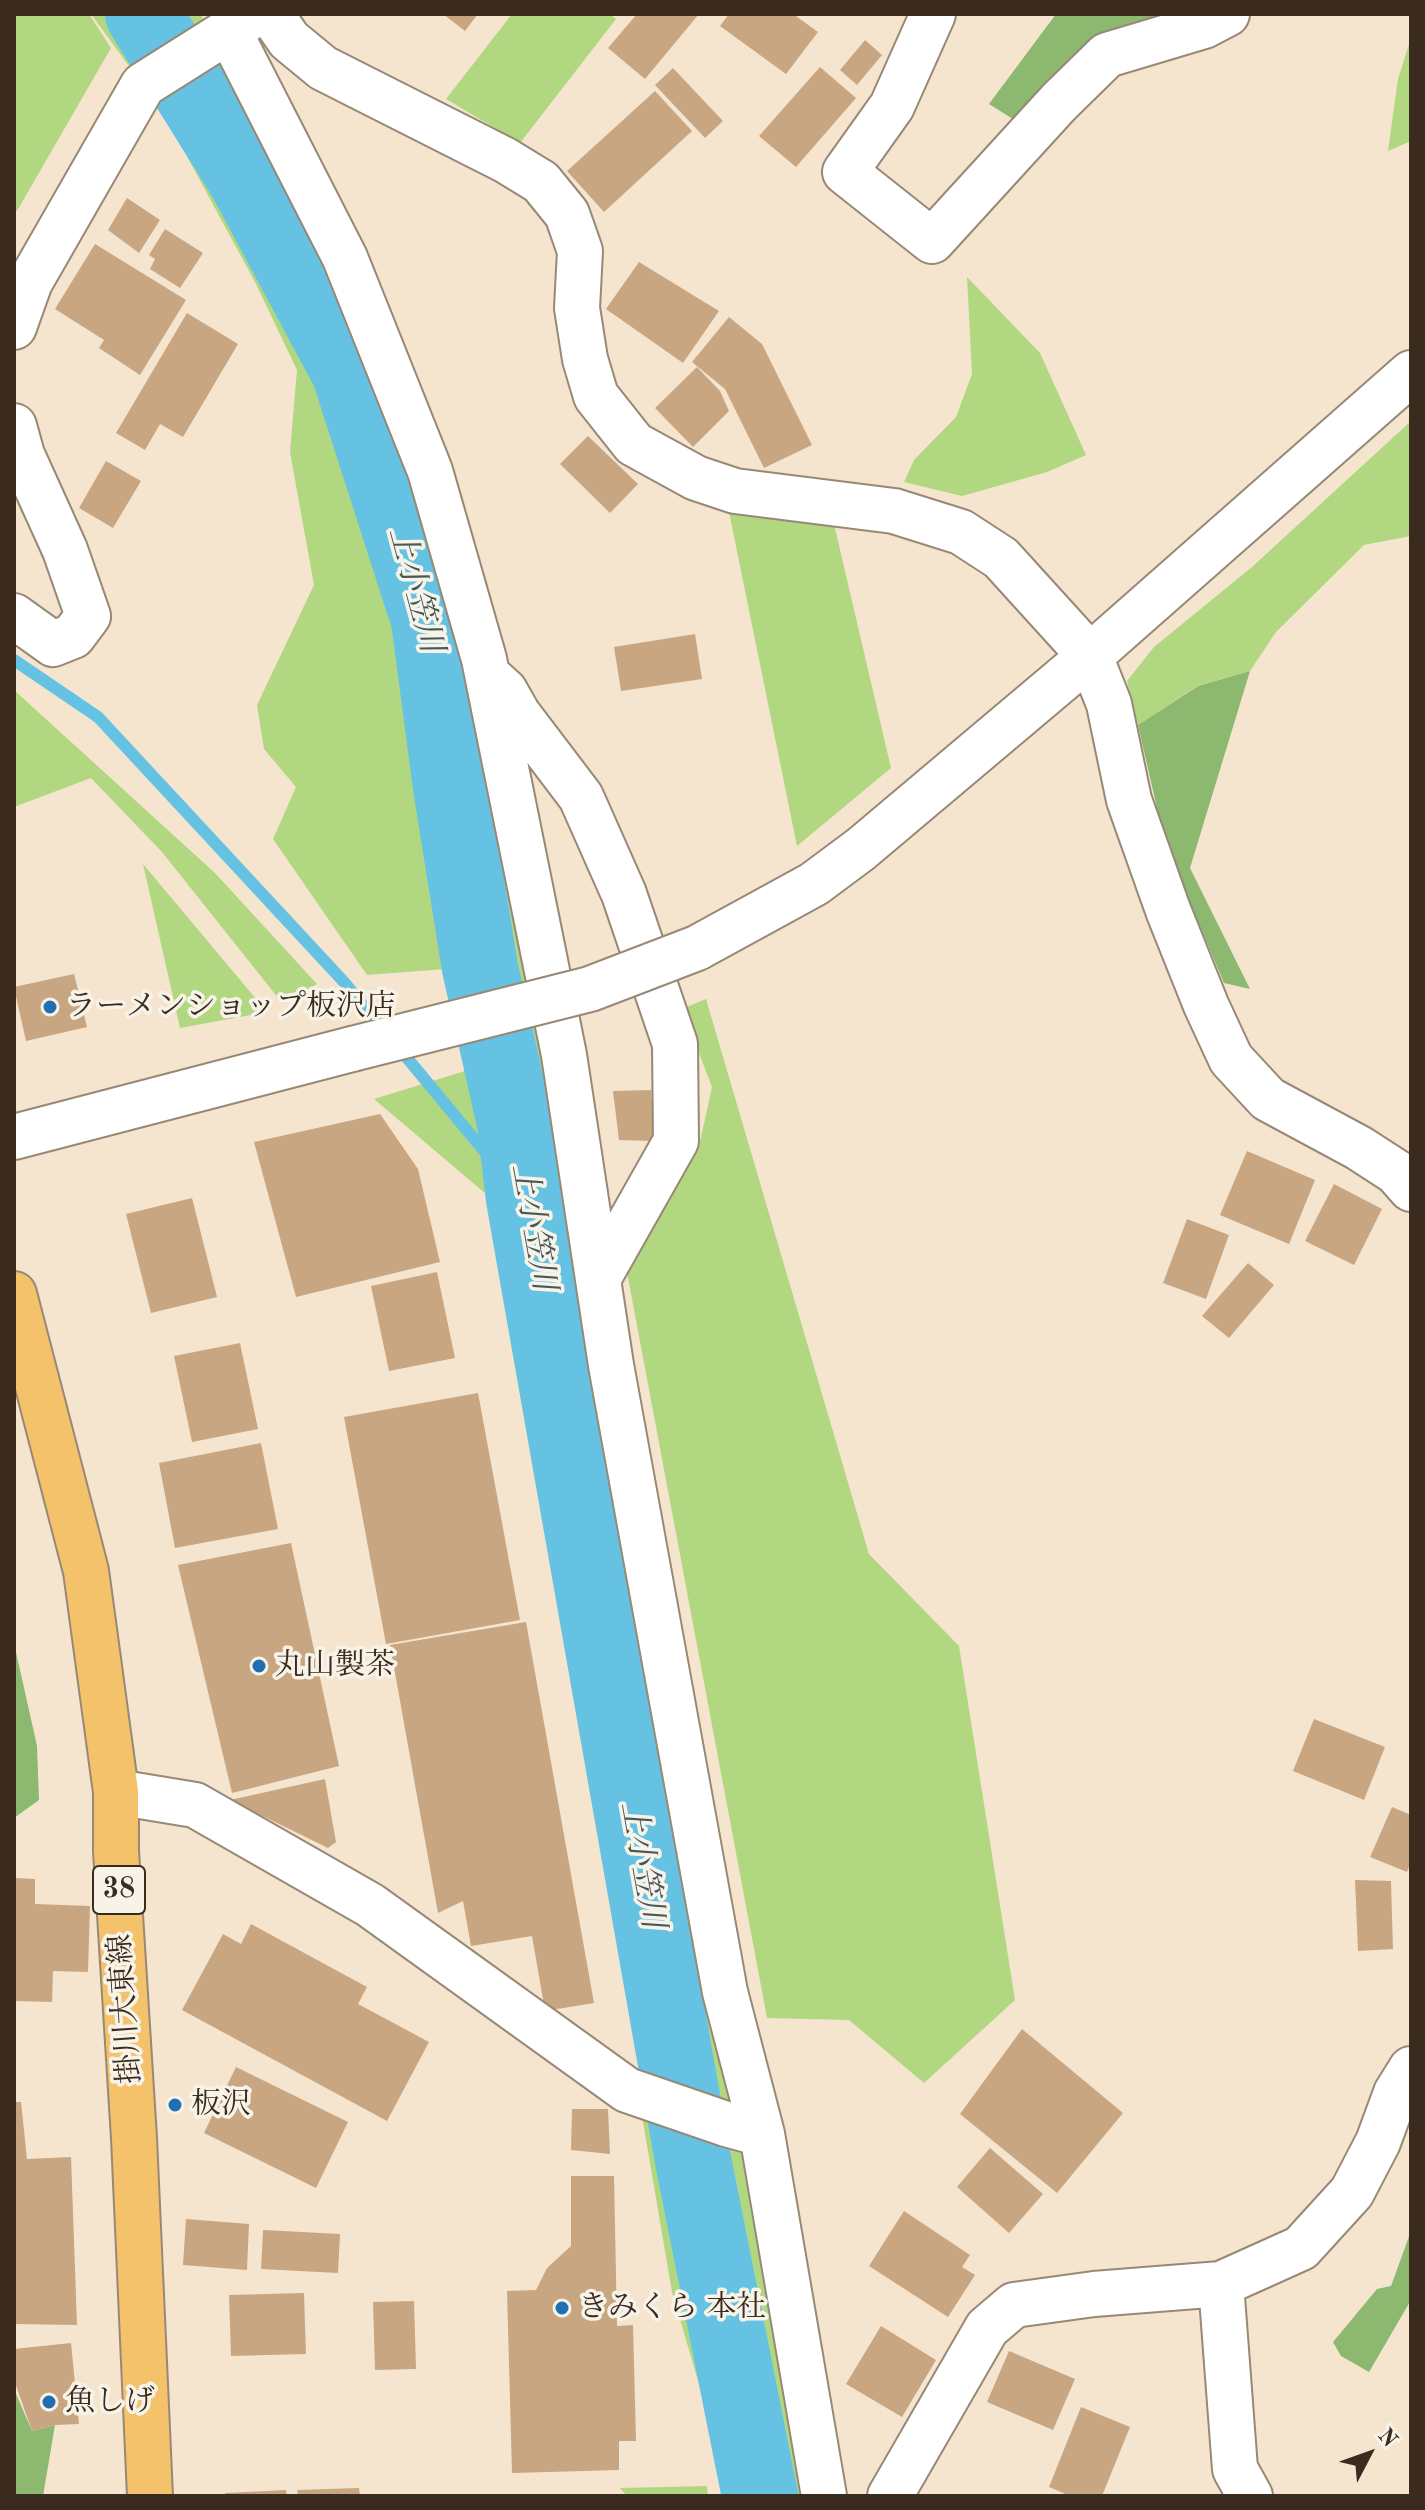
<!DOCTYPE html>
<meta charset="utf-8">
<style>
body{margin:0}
#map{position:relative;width:1425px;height:2510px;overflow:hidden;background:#f5e5cf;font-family:"Old Standard TT",serif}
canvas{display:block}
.frame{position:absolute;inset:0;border:16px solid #3b2a1e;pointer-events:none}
.north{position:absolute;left:1329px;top:2414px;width:80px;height:80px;-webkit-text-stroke:6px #f7f3e8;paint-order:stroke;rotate:49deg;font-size:22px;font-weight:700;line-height:32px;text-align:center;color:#3b2a1e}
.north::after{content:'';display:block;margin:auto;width:28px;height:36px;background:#3b2a1e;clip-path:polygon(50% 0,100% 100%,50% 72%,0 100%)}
</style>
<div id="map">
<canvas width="1425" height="2510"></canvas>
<div class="frame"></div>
<div class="north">N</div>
</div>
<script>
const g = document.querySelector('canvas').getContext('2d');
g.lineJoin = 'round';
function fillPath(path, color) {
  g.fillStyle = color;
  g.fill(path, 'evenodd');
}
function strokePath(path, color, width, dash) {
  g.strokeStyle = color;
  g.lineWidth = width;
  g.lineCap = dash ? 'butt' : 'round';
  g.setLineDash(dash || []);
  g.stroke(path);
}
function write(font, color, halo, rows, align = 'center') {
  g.font = font + ' "Old Standard TT","Noto Serif JP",serif';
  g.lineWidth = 7;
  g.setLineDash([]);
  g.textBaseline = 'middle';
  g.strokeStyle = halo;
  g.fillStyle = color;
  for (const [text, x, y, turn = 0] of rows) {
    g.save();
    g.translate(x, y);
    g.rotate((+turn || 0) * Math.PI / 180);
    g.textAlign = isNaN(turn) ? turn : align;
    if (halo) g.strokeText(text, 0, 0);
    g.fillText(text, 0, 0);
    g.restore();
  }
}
fillPath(new Path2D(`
 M14,14H89L111,48L17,211L14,209Z
 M91,14H200L218,40L315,216L406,445L492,752L609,1466L815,2496H727L723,2466L672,2292L643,2122L641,2032L524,1374L486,1194L374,1099L481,1066L459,968L367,975L273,839L296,787L264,749L257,705L314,585L290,452L297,370L255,282L164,114Z
 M512,14H610L616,19L520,143L446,99Z
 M1411,38V141L1388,151L1398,79Z
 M967,277L1040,353L1086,455L1047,472L962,496L904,482L914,460L956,417L972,374Z
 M1411,421V536L1364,545L1276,632L1250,671L1197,686L1138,725L1127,681L1154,647L1252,567Z
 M729,512L834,524L891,768L797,846Z
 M14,690L215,873L317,984L283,1004L162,852L91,778L14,807Z
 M143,864L267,1012L180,1028Z
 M706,999L869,1554L959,1646L1015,2000L924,2083L849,2020L767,2018L626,1267L700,1142L712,1087L682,1009Z
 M707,2486L708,2496H627L620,2488Z`), '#b1d781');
fillPath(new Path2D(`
 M1056,14H1177L1021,124L989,104Z
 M1250,671L1190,868L1250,989L1224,983L1165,843L1138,725L1198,686Z
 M14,1643L37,1746L39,1800L14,1818Z
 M1411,2231V2300L1369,2372L1341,2356L1333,2342L1377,2289L1391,2286Z
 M14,2389L32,2431L55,2425L43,2496H14Z`), '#8cb86f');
strokePath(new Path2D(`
 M14,660L98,717L344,982L386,1033
 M398,1047L524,1199`), '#65c2e3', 12);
strokePath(new Path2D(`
 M143,14L246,179L349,371L429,620L451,787L480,968L515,1123L524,1199L693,2160L760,2496`), '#65c2e3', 76);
fillPath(new Path2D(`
 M443,14H478L465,31Z
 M637,14H699L645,79L608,48Z
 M729,14H793L818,32L786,74L720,26Z
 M865,40L882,55L857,85L840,70Z
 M820,67L856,98L796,167L759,136Z
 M673,68L723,121L705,138L655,85Z
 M655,91L692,131L604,212L567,171Z
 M127,198L160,220L139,253L108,230Z
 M165,229L203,253L180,288L150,269L155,259L149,255Z
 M95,244L186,300L140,375L99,348L104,340L55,309Z
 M639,262L719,311L683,363L606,309Z
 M187,313L238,344L183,437L160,424L145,450L116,433Z
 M729,317L762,344L812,445L764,468L725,389L692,362Z
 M697,367L720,391L729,411L693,447L655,408Z
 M588,436L638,484L610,513L560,464Z
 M106,461L141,481L113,528L79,508Z
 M695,634L702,679L621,691L614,647Z
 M74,974L87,1027L26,1041L14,987Z
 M651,1090L655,1141L619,1140L613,1091Z
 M380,1114L418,1169L440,1262L296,1297L254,1142Z
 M1247,1151L1315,1180L1289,1244L1220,1215Z
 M1334,1184L1382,1209L1354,1265L1305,1241Z
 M192,1198L217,1297L151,1313L126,1214Z
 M1187,1219L1229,1235L1206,1299L1163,1283Z
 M1248,1263L1274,1285L1229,1338L1202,1316Z
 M437,1272L455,1358L389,1371L371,1286Z
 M240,1343L258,1429L192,1442L174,1356Z
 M478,1393L520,1620L386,1644L344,1417Z
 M261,1443L278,1529L175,1548L159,1463Z
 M291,1543L339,1766L232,1793L178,1565Z
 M526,1622L594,2003L545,2011L532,1936L471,1946L463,1901L438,1913L390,1645Z
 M1314,1719L1385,1747L1364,1800L1293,1771Z
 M325,1779L336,1842L328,1848L230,1800Z
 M1392,1807L1411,1815V1862L1407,1872L1370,1857Z
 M14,1878L35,1879V1904L90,1906L88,1972L53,1971L52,2002L14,2001Z
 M1355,1880L1391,1881L1393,1949L1358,1951Z
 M251,1924L367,1987L358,2004L429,2042L387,2121L182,2010L223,1934L241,1944Z
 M1022,2029L1123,2113L1057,2193L960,2114Z
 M236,2067L348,2122L316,2188L204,2133Z
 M14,2102H21L27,2159L71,2157L77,2325L14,2324Z
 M572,2109H608L610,2154L571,2150Z
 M990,2148L1043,2194L1009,2233L957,2187Z
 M571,2176H614L617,2326L633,2325L636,2441H619V2470L512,2473L507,2291L536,2290L547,2268L571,2246Z
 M904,2211L970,2255L962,2267L975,2275L948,2317L869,2266Z
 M186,2219L249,2224L247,2270L183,2265Z
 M263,2230L340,2234L338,2273L261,2269Z
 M304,2293L306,2354L231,2356L229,2295Z
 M414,2301L416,2369L375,2370L373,2302Z
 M881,2326L936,2360L902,2417L846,2384Z
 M71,2343L79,2424L55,2425L32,2431L14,2380V2349Z
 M1009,2351L1075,2379L1053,2430L987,2402Z
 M1081,2407L1130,2427L1102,2496H1070L1049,2487Z
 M359,2488L360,2496H298L297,2490Z
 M286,2490L287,2496H225V2493Z`), '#c8a681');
const minor = new Path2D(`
 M271,14L289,40L323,68L505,160L541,182L567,214L580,251L577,308L585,359L596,396L634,444L696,478L735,491L894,511L961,532L1001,558L1090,656L1109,704L1129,800L1168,910L1206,1005L1231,1059L1268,1099L1359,1148L1396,1172L1411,1189
 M933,14L892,106L845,172L932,241L1059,102L1107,55L1204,26L1227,14
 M229,31L345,258L430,471L484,659L564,1055L611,1365L725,1992L762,2134
 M14,327L30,282L143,85L254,15
 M14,426L22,455L65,550L88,616L73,636L53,644L14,616
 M494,681L505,691L518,714L581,797L624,894L675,1044L676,1141L598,1279
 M697,948L814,884L861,849L1090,656L1411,373
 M14,1137L352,1049
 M116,1792L195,1805L370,1905L627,2090L726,2124L762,2134L824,2496
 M1221,2284L1235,2469L1250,2496
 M890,2496L987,2328L1014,2305L1094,2294L1221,2284L1301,2248L1352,2192L1378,2142L1396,2093L1411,2069`);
const major = new Path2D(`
 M14,1294L86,1571L116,1792V1851L134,2138L150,2496`);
strokePath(minor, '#988876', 48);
strokePath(major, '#988876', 48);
strokePath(minor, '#fff', 44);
strokePath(major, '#f4c26a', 44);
const minorBridge = new Path2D(`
 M352,1049L590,989L697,948`);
strokePath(minorBridge, '#988876', 48, []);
strokePath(minorBridge, '#fff', 44);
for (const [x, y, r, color] of [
 [50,1007,8,"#1f6fb2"],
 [259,1666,8,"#1f6fb2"],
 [175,2105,8,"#1f6fb2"],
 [562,2308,8,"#1f6fb2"],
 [49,2402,8,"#1f6fb2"]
]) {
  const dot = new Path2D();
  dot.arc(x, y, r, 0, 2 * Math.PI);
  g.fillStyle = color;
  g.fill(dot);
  strokePath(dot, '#f7f3e8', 3);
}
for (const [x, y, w] of [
 [119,1890,52]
]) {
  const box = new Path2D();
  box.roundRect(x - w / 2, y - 24, w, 48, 6);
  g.fillStyle = '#f7f3e8';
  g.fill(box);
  strokePath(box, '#3b2a1e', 2);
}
write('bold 28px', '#3b2a1e', null, [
 ["38",119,1890]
]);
write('30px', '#3b2a1e', '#f7f3e8', [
 ["ラーメンショップ板沢店",66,1007],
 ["丸山製茶",275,1666],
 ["板沢",191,2105],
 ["きみくら 本社",578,2308],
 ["魚しげ",65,2402]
], 'left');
write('30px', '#3b2a1e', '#f7f3e8', [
 ["掛川大東線",126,2009,-94]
]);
write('italic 32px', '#485859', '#f7f3e8', [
 ["上小笠川",415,590,75],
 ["上小笠川",533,1227,80],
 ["上小笠川",642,1865,80]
]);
</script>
